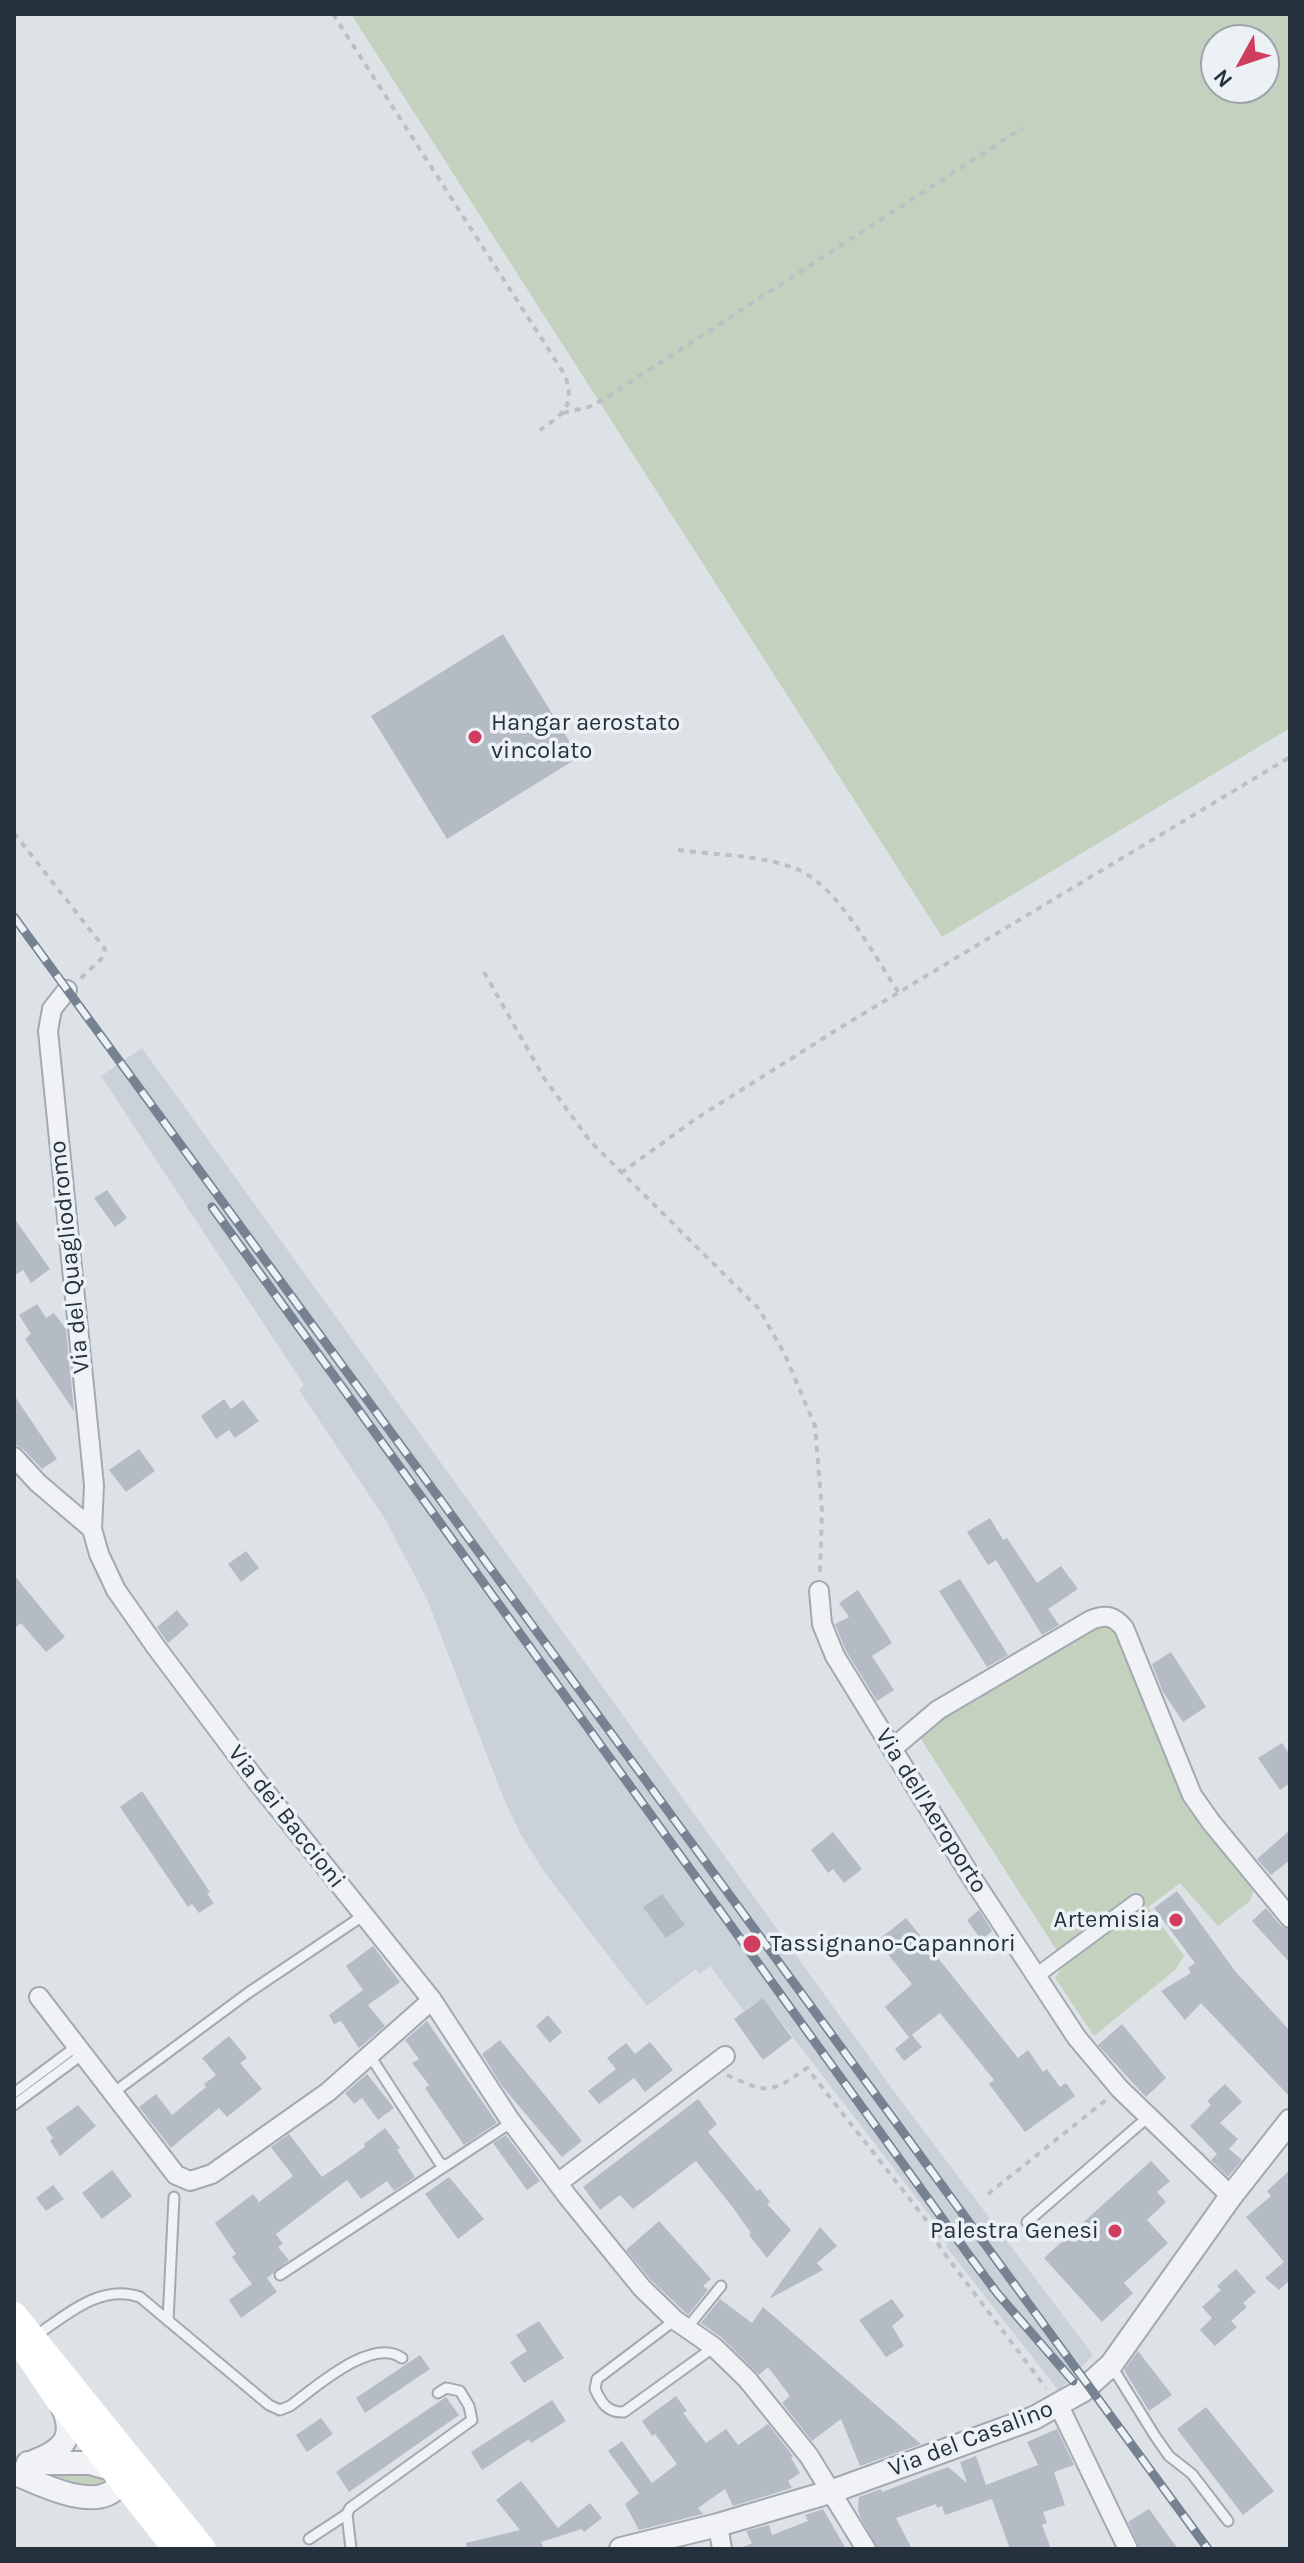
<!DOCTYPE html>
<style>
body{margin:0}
#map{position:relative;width:1304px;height:2563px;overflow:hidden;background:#dde2e7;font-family:Karla,sans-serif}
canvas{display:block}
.frame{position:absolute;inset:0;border:16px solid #26313e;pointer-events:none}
.north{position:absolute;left:1200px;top:24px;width:80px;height:80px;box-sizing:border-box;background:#ecf1f5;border:2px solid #9da4ac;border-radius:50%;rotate:230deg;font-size:22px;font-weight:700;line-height:32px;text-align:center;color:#26313e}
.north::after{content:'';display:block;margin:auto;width:28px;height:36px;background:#d13d5f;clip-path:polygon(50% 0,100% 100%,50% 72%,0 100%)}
</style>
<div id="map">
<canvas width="1304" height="2563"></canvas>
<div class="frame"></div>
<div class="north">N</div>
</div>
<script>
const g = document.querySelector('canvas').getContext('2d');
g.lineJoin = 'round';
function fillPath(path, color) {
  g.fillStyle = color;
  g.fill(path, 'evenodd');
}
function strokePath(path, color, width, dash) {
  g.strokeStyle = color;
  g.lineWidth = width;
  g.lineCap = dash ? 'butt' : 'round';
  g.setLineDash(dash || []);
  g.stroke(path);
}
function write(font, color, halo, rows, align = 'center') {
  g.font = font + ' Karla,sans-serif';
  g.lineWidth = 7;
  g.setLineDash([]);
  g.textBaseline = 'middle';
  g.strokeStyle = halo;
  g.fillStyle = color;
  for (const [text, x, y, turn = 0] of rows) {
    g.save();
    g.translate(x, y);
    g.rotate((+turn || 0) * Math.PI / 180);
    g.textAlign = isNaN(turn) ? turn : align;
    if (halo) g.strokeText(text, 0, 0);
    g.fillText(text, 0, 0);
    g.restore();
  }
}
fillPath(new Path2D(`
 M142,1048L896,2094L1093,2355L1059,2391L947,2248V2238L763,1998L744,2011L710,1966L699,1974L696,1969L647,2006L545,1873L521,1835L503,1797L427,1599L385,1519L299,1390L304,1385L101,1076Z`), '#cbd1d9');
fillPath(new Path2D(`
 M351,14H1290V728L942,937ZM1216,40H1264V88H1216Z
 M1109,1624L1116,1628L1187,1802L1257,1881L1250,1901L1218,1926L1180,1883L1148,1907L1184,1956L1175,1970L1094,2036L1055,1978L1065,1963L1061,1957L917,1733L1095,1625Z
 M91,2470L111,2479L101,2490L45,2480L44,2473Z`), '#c4d1be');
fillPath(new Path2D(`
 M503,634L579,757L447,839L371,716Z
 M107,1190L127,1218L115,1227L94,1198Z
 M14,1218L50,1269L31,1283L23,1270L14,1276Z
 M37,1304L46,1318L54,1313L66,1329L74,1411L25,1339L31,1334L19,1315Z
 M14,1395L57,1459L42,1469L23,1449L14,1444Z
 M224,1399L231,1409L243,1400L259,1421L235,1438L229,1430L216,1439L201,1416Z
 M139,1449L155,1471L126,1492L109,1470Z
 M990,1518L1003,1540L1007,1538L1037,1583L1061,1566L1078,1589L1048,1609L1059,1625L1042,1635L996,1560L988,1565L967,1532Z
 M246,1551L259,1568L241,1582L228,1564Z
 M14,1575L65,1637L46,1652L21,1623L14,1629Z
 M960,1579L1008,1655L987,1667L939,1591Z
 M858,1590L892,1643L872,1656L894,1690L877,1701L846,1651L835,1624L849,1617L839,1603Z
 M177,1610L189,1625L168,1643L157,1627Z
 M1171,1652L1206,1707L1183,1722L1163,1692L1152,1664Z
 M1282,1743L1290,1755V1783L1280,1790L1258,1758Z
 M142,1791L210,1892L207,1894L214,1903L199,1913L192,1904L188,1907L120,1807Z
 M1290,1830V1860L1271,1875L1257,1859Z
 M833,1832L862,1869L844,1883L833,1869L828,1873L811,1850Z
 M1177,1891L1235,1971L1290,2031V2097L1201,2003L1185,2020L1161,1991L1191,1973L1188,1968L1195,1963L1154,1908Z
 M662,1894L685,1925L666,1938L643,1907Z
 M1266,1908L1281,1926L1290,1930V1963L1252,1921Z
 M979,1910L992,1931L981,1940L967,1920Z
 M906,1918L1018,2058L1028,2050L1043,2072L1047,2069L1060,2087L1066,2083L1075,2096L1025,2132L989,2084L994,2080L940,2013L909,2037L885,2007L912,1984L877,1941Z
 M373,1946L400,1982L368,2005L385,2026L359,2048L341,2021L334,2024L329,2015L363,1990L346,1966Z
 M763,1998L792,2038L763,2060L734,2019Z
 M548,2015L562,2032L550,2043L536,2026Z
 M427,2021L497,2123L464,2145L425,2088L429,2085L412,2063L419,2059L405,2040Z
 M1122,2024L1166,2078L1146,2097L1098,2045Z
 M912,2035L922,2047L904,2061L895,2049Z
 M229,2036L247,2058L240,2063L262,2089L227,2117L219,2108L171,2148L139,2107L156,2094L172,2115L206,2087L204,2084L216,2075L202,2058Z
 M500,2040L582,2141L562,2157L502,2086L482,2054Z
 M650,2042L673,2070L645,2092L634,2078L599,2104L588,2091L616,2069L607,2058L626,2043L635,2054Z
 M367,2074L394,2108L378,2120L362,2098L354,2104L345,2093Z
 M1225,2084L1242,2102L1220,2123L1238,2139L1229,2149L1242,2160L1228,2177L1211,2160L1217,2154L1190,2126L1211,2105L1207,2101Z
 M698,2099L717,2124L708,2132L757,2191L760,2189L770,2202L767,2204L791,2230L767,2258L749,2235L751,2233L734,2209L696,2161L633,2209L620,2195L600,2210L583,2187Z
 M78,2105L96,2126L60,2156L50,2141L53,2138L46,2128Z
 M385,2128L400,2148L397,2150L415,2177L394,2191L387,2181L361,2199L347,2180L276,2234L283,2244L278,2247L289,2260L267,2278L277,2292L241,2318L229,2300L252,2284L232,2257L236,2254L215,2223L253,2194L259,2202L293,2176L271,2147L289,2134L322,2177L365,2147L364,2144Z
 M506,2135L540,2181L527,2190L493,2143Z
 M1151,2161L1170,2181L1157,2192L1166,2202L1147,2220L1168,2243L1124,2283L1133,2293L1102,2322L1044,2258Z
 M112,2170L132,2196L102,2219L82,2193Z
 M1290,2170V2280L1279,2290L1265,2278L1284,2262L1246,2217L1271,2196L1267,2191Z
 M449,2177L484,2219L458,2239L425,2194Z
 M53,2185L64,2199L46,2211L36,2198Z
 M659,2221L711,2279L703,2286L708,2290L688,2315L651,2280L626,2250Z
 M820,2227L837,2246L817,2263L823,2270L769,2299Z
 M1236,2269L1256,2292L1243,2303L1247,2307L1231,2321L1237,2327L1215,2346L1200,2330L1212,2318L1202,2307L1221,2290L1217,2286Z
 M720,2299L752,2323L763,2307L921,2444L860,2466L841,2419L812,2441L782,2403L790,2396L768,2367L759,2375L722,2338L701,2323Z
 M892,2299L904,2316L892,2326L904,2346L886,2357L859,2320Z
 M539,2321L564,2358L524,2383L510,2362L527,2351L516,2335Z
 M1138,2351L1172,2395L1149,2411L1124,2370Z
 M420,2355L430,2369L365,2413L356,2398Z
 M676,2396L687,2411L683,2413L706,2443L726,2429L738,2445L768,2424L793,2456L791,2458L800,2473L788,2481L792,2488L733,2506L725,2489L698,2508L703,2514L639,2530L625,2504L639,2493L608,2451L622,2441L652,2483L677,2464L655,2434L652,2436L642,2421Z
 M446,2397L459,2415L349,2492L336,2472Z
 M552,2400L566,2421L531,2443L529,2439L482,2470L471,2452Z
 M1206,2407L1274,2491L1243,2515L1177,2429Z
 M321,2418L333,2434L307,2452L296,2435Z
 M1057,2429L1074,2465L1054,2472L1065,2505L1043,2512L1047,2523L1042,2525L1051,2549H1010L992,2499L945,2515L942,2506L937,2508L936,2504L896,2518L912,2549H878L860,2517L858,2509L859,2497L881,2489L882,2492L948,2467L967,2483L960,2462L976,2456L986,2485L1038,2465L1027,2442Z
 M521,2481L558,2528L590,2503L602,2518L584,2532L582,2529L541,2542L544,2549H467L466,2543L520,2530L496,2500Z
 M823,2509L846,2549H739L752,2543L746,2531L769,2525L772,2535L808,2521L805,2515Z
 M1149,2509L1165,2531L1178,2549H1140L1128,2522Z`), '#b4bbc4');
const service = new Path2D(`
 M374,2062L439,2162L444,2165
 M14,2093L77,2046
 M113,2093L248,1993L364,1915
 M14,2105L83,2054
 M1027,2222L1148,2117
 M280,2275L512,2122
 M675,2320L597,2379L595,2389C601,2402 607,2413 624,2412L714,2347
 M168,2321L174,2197
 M687,2328L721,2286
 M34,2337C65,2316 100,2283 140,2297L269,2405L280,2410L290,2406C315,2388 372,2336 402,2358
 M1111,2365L1155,2436L1169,2456L1192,2474L1228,2521
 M309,2539L347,2514
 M351,2549L347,2514L350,2508L472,2420L469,2406L460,2391L446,2388L438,2393`);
const pedestrian = new Path2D(`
 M1036,1976L1136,1902`);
const minor = new Path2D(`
 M67,990L52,1009L48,1031L94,1485L92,1529
 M14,1457L38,1483L92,1529L99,1554L116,1590L156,1647L255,1779L432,2000L510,2120L568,2197L642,2288L675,2320L714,2347L747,2379L809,2456L866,2549
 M819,1591L822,1624L835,1656L970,1875L1077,2038L1120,2089L1231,2196
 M893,1748L938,1710L1091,1620C1106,1614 1114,1616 1124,1628L1192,1795L1211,1822L1290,1918
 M39,1997L176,2175L190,2181L212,2174L328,2092L432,2000
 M558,2183L725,2056
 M1059,2406L1128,2549
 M718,2525L722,2549`);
const tertiary = new Path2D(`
 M35,2461C64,2450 76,2437 62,2406
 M28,2463H90L118,2471
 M14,2473C38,2483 94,2512 116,2488C124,2479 125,2476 119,2466
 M621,2549L718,2525L833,2491L1034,2418L1082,2391L1111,2365L1231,2196L1290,2121`);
strokePath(service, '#a2a9b1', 13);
strokePath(pedestrian, '#a2a9b1', 18);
strokePath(minor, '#a2a9b1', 22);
strokePath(tertiary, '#a2a9b1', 26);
strokePath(new Path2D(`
 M333,14L565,375C576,406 563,414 540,430
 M563,413L589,407L607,397L1022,128
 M14,833L105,949L101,959L79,980
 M678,850C715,855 765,855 799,870C840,889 874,956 899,993
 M484,972L544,1078L590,1141L759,1309L785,1355L815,1426L822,1511L820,1573
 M621,1173L697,1118L838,1029L1290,757
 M727,2075C768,2094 770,2094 807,2068L938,2235
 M988,2194L1106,2100
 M941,2232L937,2242L941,2249L1046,2388`), '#bbc0c6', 4, [6, 6]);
strokePath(service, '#f0f2f6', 9);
strokePath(pedestrian, '#f0f2f6', 14);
strokePath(minor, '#f0f2f6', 18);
strokePath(tertiary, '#f0f2f6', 22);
strokePath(new Path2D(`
 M14,2315L203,2549
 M23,2347L60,2402L176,2549`), '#fff', 26);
const rail = new Path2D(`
 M14,917L1208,2549
 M212,1207L968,2254L997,2293L1073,2381`);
strokePath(rail, '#768291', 9);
strokePath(rail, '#ecf1f5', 6, [18]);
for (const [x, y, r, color] of [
 [475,737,8,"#d13d5f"],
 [1176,1920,8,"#d13d5f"],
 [752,1944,10,"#d13d5f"],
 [1115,2231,8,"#d13d5f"]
]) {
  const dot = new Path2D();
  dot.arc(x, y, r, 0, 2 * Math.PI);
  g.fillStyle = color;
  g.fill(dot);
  strokePath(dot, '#ecf1f5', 3);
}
write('24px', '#26313e', '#ecf1f5', [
 ["Hangar aerostato",491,723],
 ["vincolato",491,751],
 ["Artemisia",1160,1920,"right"],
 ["Tassignano-Capannori",770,1944],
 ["Palestra Genesi",1099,2231,"right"]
], 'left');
write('24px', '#26313e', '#ecf1f5', [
 ["Via del Quagliodromo",70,1257,-96],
 ["Via dell'Aeroporto",931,1811,58],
 ["Via dei Baccioni",286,1817,52],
 ["Via del Casalino",971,2439,-21]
]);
</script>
